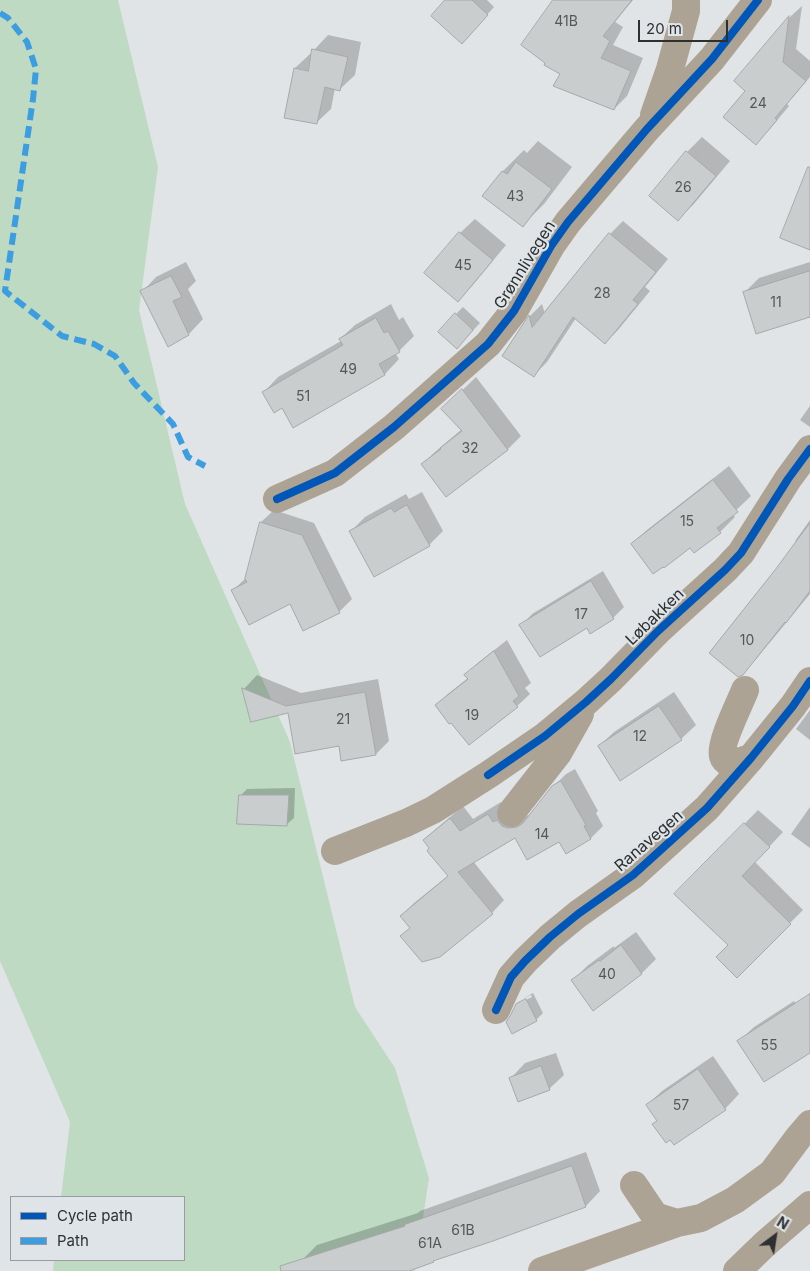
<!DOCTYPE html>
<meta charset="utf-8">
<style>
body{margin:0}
#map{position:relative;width:810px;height:1271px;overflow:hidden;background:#e1e4e6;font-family:Inter,sans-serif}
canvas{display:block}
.legend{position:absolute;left:10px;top:1196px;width:175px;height:65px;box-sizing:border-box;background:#dfe4e8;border:1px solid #989c9f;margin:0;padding:6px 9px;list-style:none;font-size:15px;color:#2d2f31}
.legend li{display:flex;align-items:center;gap:10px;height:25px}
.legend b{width:25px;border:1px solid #989c9f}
.north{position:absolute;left:750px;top:1211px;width:50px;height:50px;-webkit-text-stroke:4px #dfe4e8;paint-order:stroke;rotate:31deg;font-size:14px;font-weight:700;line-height:20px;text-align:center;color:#2d2f31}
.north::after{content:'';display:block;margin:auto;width:18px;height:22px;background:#2d2f31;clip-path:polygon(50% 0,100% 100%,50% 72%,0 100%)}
.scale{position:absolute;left:638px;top:20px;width:90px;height:22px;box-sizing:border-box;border:2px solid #2d2f31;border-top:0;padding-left:6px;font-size:15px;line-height:18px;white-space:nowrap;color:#2d2f31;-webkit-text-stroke:4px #dfe4e8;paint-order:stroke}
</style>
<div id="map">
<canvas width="810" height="1271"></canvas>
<ul class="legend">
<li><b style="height:6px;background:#0057b8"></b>Cycle path</li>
<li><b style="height:6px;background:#3d9de1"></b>Path</li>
</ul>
<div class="north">N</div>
<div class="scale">20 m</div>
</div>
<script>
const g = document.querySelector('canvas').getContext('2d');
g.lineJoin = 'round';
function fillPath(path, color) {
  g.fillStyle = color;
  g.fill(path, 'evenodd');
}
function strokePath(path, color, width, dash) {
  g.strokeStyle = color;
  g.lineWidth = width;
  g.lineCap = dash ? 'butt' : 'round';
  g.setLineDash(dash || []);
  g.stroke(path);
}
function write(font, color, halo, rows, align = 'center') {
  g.font = font + ' Inter,sans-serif';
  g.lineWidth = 4.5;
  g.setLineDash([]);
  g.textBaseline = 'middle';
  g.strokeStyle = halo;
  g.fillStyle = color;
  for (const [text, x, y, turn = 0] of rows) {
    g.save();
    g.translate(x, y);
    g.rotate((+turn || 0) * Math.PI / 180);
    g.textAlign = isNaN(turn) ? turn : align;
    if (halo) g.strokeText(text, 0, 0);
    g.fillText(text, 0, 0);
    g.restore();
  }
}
fillPath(new Path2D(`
 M0,0H118L158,167L139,310L185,504L290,742L355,1007L395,1068L429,1178L415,1271H53L54,1260H184V1197H61L70,1122L0,961Z`), '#bedac3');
fillPath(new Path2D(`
 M447,0H487L494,7L469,35Z
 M555,0H633L615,22L623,27L613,45L643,58L627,96L614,109L561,74Z
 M802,6L796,49L810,61V77L787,104L789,106L769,130L747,91L736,81L790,17Z
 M328,35L361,42L355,75L340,89L335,88L331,109L316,123L285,117L295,68L310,54H313L314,50Z
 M702,137L730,161L693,205L678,219L650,196L687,152Z
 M538,141L572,167L544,204L523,225L484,196L503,171L524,150L527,153Z
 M475,219L506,245L472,286L458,300L460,233Z
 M623,221L668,259L645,287L650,291L618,330L605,343L576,318L547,362L534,375L503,355L530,316L542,304L545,314L610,234Z
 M186,262L196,281L188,289L203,319L189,334L142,292L156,277Z
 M810,262V304L744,293L759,278Z
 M391,304L399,320L403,317L414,336L399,351L395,353L399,359L385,374L293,426L283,407L264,392L278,377L341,341L340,339L355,325Z
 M463,307L480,323L464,340L456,314Z
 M476,377L521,436L508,449L446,496L422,464L436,451L462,429L443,409Z
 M810,406V427L800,420Z
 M729,466L751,496L732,514L735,517L720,532L695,552L690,547L632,544L647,530Z
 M422,492L443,531L429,545L351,531L365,517L406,494L409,499Z
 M274,510L314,523L352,599L339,612L304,629L291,603L232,591L247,577L261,522Z
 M810,520V594L757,658L742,674L797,542L795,541Z
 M603,571L624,607L613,618L588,626H521L532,614Z
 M507,640L531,683L525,688L530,694L517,706L436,705L449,693L468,678L466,675L478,663Z
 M257,675L301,693L378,679L389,741L376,754L244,689Z
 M674,692L696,725L681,739L599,746L614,732Z
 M810,710V740L796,729Z
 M575,769L598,811L596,813L603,826L591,838L559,840L515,836L473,861L504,900L492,913L411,927L401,916L414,903L449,875L424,840L437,828L463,806L473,819L501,802L506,810L522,816L531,815L553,787L566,774Z
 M295,788L294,818L286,825L240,796L247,789Z
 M810,807V848L791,834Z
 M758,810L783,832L755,862L803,910L737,976L730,945L676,894Z
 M636,932L656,959L642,973L594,1009L573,980L587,966L614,946V948Z
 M533,993L543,1013L536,1020L517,1004L520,1001V1003L532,997L531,995L523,999Z
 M794,1001L810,1026V1050L739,1041L754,1027Z
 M556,1053L564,1075L549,1089L511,1078L525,1063Z
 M713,1056L739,1094L725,1109L654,1124L658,1120L647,1105L662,1091Z
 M586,1152L600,1191L586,1206L435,1259L433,1261L405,1271H306L302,1260L317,1245L418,1213L420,1211Z`), '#0003');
const building = new Path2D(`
 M445,0H472L488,15L462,44L431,16Z
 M553,0H632L603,36L610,41L601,58L631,71L614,110L553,86L560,74L544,65L545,63L521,45Z
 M789,16L783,62L806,81L775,118L777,120L756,145L723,117L745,91L734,81Z
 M312,49L348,57L340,91L325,87L317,124L284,118L294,68L308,71Z
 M686,151L716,176L678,221L649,196Z
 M516,162L552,189L523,227L482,196L502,171L507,174Z
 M808,167H810V250L780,238Z
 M459,232L493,260L458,302L424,273Z
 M609,233L656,272L633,300L638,304L605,344L573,317L534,377L502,356L529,315L532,327Z
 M810,271V317L756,334L743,292Z
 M171,276L182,297L173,301L189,335L168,347L140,291Z
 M455,313L473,330L457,349L438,332Z
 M376,318L384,333L388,331L400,352L379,364L385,375L293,428L282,408L274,413L262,392L343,345L339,339Z
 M462,389L508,450L446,497L421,464L441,449L440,448L462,431L441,409Z
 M713,480L738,512L717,528L721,533L694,553L690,548L664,568L663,567L653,574L631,544Z
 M407,505L430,546L374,577L349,531L391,508L394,512Z
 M260,522L302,535L340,613L303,631L290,604L249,625L231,590L247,582L245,579Z
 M810,523V591L786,623L785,622L743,675L738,677L709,653L775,570Z
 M591,581L614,619L590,634L587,628L540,657L519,625Z
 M494,651L519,696L513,701L518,707L469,745L451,723L449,724L435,705L468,679L464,675Z
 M242,688L286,706L365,692L376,755L341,761L339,746L295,754L288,713L251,722Z
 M659,706L682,740L620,781L598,746Z
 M561,781L586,825L584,826L591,839L566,854L559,842L527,860L515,838L458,872L493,914L440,957L422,962L400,936L410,928L400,916L448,876L427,851L429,848L423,840L450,818L460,831L488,814L493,822L497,820L502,826L508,828L517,827L523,823L552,786Z
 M239,795H289L287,826L237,824Z
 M744,823L770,847L742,876L791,924L737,978L716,957L728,945L674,894Z
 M621,945L642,974L593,1011L571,980L599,960L600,961Z
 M810,994V1053L764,1082L737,1041Z
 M526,999L537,1021L512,1034L506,1022L510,1016L516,1004Z
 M541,1066L550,1090L518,1102L509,1078Z
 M698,1069L726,1110L674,1145L670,1140L666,1143L652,1124L657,1121L646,1105Z
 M572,1166L586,1207L493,1241L433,1261L434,1262L409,1271H281L280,1266L405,1226L404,1225Z`);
fillPath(building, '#cacdce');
strokePath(building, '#a6a8aa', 1);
strokePath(new Path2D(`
 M654,115L670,69L686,11V0
 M277,499L335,473L394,427L488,344L514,311L551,246L568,222L647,129L712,59L758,0
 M745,690C740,703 719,744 723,756C724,760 727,762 731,764L751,758
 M511,813L558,753L580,714
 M335,851L406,823L433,810L488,775L545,736L586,702L611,679L658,631L725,570L741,553L788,479L810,449
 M496,1010L511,977L525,961L550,937L578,914L633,875L707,808L751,758L793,706L810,681
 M634,1185L655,1216L677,1223L701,1218L735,1200L772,1173L798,1138L810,1124
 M542,1271L677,1223
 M737,1271L765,1244L810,1205`), '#aca394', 28);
strokePath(new Path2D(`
 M0,13L8,18L27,42L36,69L33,99L5,291L62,336L94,344L115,356L134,383L173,424L188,457L205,466`), '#3d9de1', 6, [12, 6]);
strokePath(new Path2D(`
 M277,499L335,473L394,427L488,344L514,311L551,246L568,222L647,129L712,59L758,0
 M488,775L545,736L586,702L611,679L658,631L725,570L741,553L788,479L810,449
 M496,1010L511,977L525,961L550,937L578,914L633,875L707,808L751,758L793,706L810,681`), '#0057b8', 8);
write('14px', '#555759', null, [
 ["41B",566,22],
 ["24",758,104],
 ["26",683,188],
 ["43",515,197],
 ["45",463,266],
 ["28",602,294],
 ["11",776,303],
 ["49",348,370],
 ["51",303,397],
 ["32",470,449],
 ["15",687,522],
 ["17",581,615],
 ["10",747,641],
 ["19",472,716],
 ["21",343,720],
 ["12",640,737],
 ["14",542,835],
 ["40",607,975],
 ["55",769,1046],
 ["57",681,1106],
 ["61B",463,1231],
 ["61A",430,1244]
]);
write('16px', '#2d2f31', '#dfe4e8', [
 ["Grønnlivegen",525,265,-58],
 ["Løbakken",655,617,-44],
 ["Ranavegen",649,841,-41]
]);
</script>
